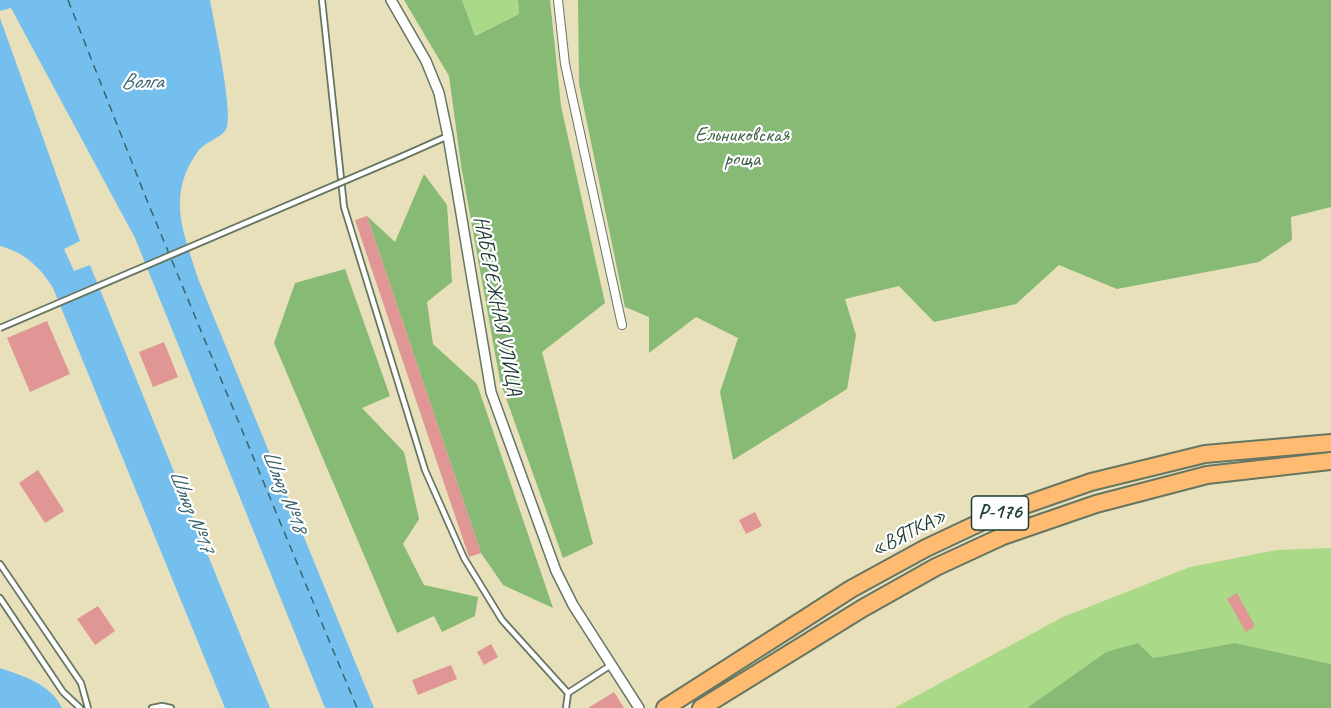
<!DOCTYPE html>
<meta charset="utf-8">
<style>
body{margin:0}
canvas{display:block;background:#e7e0ba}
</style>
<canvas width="1331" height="708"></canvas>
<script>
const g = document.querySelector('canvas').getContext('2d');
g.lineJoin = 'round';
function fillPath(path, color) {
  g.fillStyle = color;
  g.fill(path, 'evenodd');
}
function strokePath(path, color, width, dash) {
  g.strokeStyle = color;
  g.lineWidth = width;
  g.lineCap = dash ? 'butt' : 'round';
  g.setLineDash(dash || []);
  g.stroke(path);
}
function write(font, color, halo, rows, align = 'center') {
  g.font = font + ' Caveat,sans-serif';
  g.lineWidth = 4.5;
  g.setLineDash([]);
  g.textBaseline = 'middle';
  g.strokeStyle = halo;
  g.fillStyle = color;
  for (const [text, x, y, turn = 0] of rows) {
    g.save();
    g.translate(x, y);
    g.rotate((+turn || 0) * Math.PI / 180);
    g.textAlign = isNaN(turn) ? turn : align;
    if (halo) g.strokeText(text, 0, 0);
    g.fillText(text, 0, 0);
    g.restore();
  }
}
fillPath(new Path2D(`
 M462,0H518L519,14L474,36Z
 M1331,548V664L1235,643L1153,658L1106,652L1027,708H894L1063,617L1190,567L1277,550Z`), '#aada87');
fillPath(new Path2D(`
 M404,0H462L475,36L519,14L518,0H550L561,106L605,303L542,352L593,544L563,558L500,381L461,165L449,76Z
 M578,0H1331V207L1291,217L1292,240L1259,262L1117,289L1059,265L1016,304L934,322L899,286L845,299L856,335L847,389L733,460L720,392L738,338L696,317L649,353V317L625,307L579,84Z
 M424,174L447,205L452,282L427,302L433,344L477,384L553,608L503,585L481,553L367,216L395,242Z
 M345,269L390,396L362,408L404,452L419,519L403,544L424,585L478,597L475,616L442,632L434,616L397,633L274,343L295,283Z
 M1138,643L1153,658L1235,643L1331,664V708H1027L1106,652Z`), '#87ba74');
fillPath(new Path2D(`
 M0,0H210C214,22 233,111 227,127C223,138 206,141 199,150C165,196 184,233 199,281L374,708H325L135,238L11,8L0,11Z
 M0,18L80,241L64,249L74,271L90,265L270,708H225L53,288C41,268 24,252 0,246Z
 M0,668C23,676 51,684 62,708H0Z`), '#75bfee');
strokePath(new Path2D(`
 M68,0L146,198L357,708`), '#39646c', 1.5, [8, 6]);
fillPath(new Path2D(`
 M367,216L481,553L469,557L355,220Z
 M47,321L70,374L30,392L7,338Z
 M164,342L178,377L153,387L139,352Z
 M38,470L64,511L45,523L19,483Z
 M755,512L762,526L746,534L739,520Z
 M1237,593L1255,626L1246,632L1227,599Z
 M98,606L115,631L95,645L77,619Z
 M491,644L498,657L484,665L477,652Z
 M451,665L457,679L418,695L412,680Z
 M614,692L624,708H588Z`), '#e09695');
const service = new Path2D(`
 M322,0L344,207L425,470L464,558L502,620L568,693L566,708
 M403,156L448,136
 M0,564L81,683L88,708
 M0,598L63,692L80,708
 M568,693L611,665
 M152,708L162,706L171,708`);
const pedestrian = new Path2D(`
 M558,0L565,64L622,325`);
const minor = new Path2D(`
 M391,0L426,61L439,93L448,136L491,392L556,571L573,605L639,708`);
const trunk = new Path2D(`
 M665,708L851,589L926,548L996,515L1091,482L1205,454L1331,443
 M701,708L863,608L936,567L1003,536L1096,504L1207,475L1331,461`);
strokePath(service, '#657663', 8);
strokePath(pedestrian, '#657663', 10);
strokePath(minor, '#657663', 12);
strokePath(trunk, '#657663', 20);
strokePath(service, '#fff', 4.5);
strokePath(pedestrian, '#fff', 8);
strokePath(minor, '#fff', 9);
strokePath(trunk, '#ffbb71', 16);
const serviceBridge = new Path2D(`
 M0,328L403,156`);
strokePath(serviceBridge, '#657663', 8, []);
strokePath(serviceBridge, '#fff', 4.5);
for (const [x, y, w] of [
 [1000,513,57]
]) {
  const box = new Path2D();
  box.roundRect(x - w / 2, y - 17, w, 34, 4.5);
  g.fillStyle = '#fff';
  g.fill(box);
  strokePath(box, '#1f3d34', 1.5);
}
write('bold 20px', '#1f3d34', null, [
 ["Р-176",1000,513]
]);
write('21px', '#426449', '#fff', [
 ["Ельниковская",742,135],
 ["роща",742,159]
]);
write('21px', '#1f3d34', '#fff', [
 ["НАБЕРЕЖНАЯ УЛИЦА",497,306,79],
 ["«ВЯТКА»",909,533,-27]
]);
write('italic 22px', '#39646c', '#fff', [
 ["Волга",142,82],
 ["Шлюз №18",284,491,68],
 ["Шлюз №17",191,511,68]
]);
</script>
